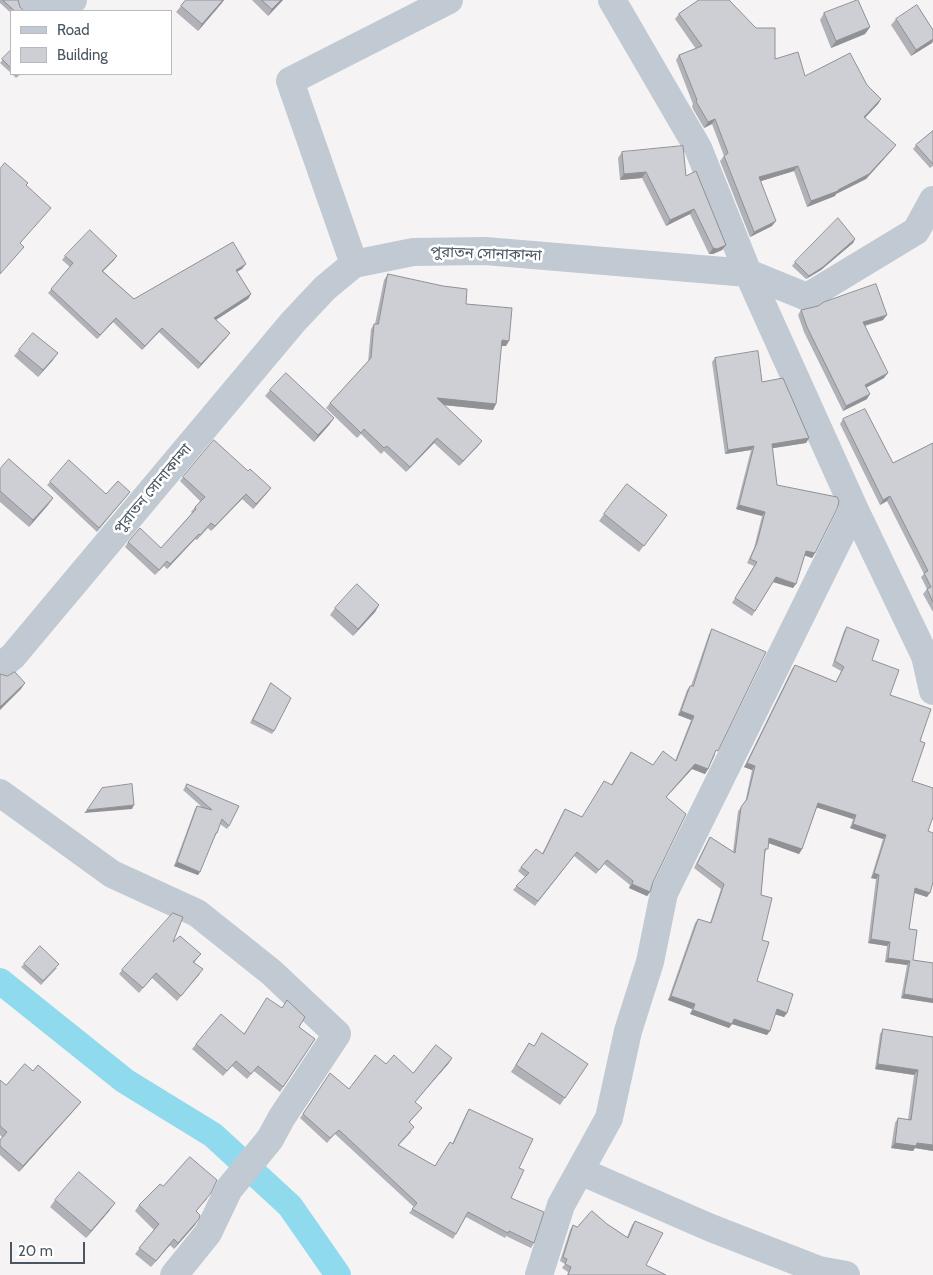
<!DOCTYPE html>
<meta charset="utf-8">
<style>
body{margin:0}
#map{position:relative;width:933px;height:1275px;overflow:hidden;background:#f5f3f3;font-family:Cabin,sans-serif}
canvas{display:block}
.legend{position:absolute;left:10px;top:10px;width:162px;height:65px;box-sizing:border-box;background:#fff;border:1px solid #b7bbc0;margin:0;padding:6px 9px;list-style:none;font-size:15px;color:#4a5661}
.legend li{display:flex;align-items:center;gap:10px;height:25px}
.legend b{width:25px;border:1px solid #b7bbc0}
.scale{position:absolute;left:10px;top:1242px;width:75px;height:22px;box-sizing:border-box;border:2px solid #4a5661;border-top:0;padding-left:6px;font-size:15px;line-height:18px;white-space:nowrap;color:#4a5661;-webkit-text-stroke:4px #fff;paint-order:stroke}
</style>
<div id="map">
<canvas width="933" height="1275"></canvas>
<ul class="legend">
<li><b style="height:6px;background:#c1cad2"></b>Road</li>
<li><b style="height:14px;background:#cdcfd5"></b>Building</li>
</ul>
<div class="scale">20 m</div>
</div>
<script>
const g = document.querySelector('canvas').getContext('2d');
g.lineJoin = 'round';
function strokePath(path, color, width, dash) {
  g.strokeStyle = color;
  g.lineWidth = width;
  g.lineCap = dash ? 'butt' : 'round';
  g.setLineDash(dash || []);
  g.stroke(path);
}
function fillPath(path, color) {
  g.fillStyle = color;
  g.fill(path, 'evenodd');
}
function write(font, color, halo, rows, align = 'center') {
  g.font = font + ' Cabin,"Noto Sans Bengali",sans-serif';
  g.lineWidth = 5;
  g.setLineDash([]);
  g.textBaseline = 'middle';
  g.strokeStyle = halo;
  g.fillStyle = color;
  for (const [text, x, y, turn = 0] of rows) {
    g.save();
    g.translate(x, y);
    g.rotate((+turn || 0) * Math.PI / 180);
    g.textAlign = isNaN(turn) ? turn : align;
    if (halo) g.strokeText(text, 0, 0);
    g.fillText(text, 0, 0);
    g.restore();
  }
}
strokePath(new Path2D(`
 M0,981L125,1081L213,1135L290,1206L338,1275`), '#90daee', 26);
strokePath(new Path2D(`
 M30,0L39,11
 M612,0L698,148L748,273L854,508L925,656L933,691
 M57,11L73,0
 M354,264L290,81L449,0
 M0,667L13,656L293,322L325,288L354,264L413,252L485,251L748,273L807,297L916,231L933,200
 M0,793L112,874L197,913L271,972L337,1034L282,1117L270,1139L229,1189L208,1233L174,1275
 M580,1171L711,1228L819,1270L846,1275
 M539,1275L561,1205L609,1118L628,1031L650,962L664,893L854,508`), '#c1cad2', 28);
fillPath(new Path2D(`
 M0,0H18L20,7L24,11H11V13L0,3Z
 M186,0H224L198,31L176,12Z
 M252,0H283L268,16Z
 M697,0H730L729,1L775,59L805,76L867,85L881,99L878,104L865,118L892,150L866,179L836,194L835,196L807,207L794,171L760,181L772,226L750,237L720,161L724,156L712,124L704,128L693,109L692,106L693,104L676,60L679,55L696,49L675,19L679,14L698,1Z
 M824,13L870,27L865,34L831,48L820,20Z
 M896,19L933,30V42L911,56L891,25Z
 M11,50V73L0,63Z
 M12,74H21L16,78Z
 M933,131V166L930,168L913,149L916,145Z
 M622,152L686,176L726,245L722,250L713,254H709L690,214L666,226L642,178L620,180L618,158Z
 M855,239L853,243L821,270L806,279L792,266L795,262Z
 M65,256L114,260L103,271L134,299L242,269L237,272L251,294L248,299L216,320L226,338L198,369L159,332L142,350L113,322L97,339L48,293L70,267L62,260Z
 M388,274L466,304L506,346H501L496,404L493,410L443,405L482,441L478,446L459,466L434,443L406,472L384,451L381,454L361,434L357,438L326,408L330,403L368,362L371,329L374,324H375L384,280Z
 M801,310L883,320L865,326L884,378L867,387V399L843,411L804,332L798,315Z
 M19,350L53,360L38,377L14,356Z
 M715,358L762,382L809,438L806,443L772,448L777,485L815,553L812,558L805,555L793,588L773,582L752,616L732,603L754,566L747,563L754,548L762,516L736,509L751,450L725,454L712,362Z
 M270,390L334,418L329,425L314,442L265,396Z
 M843,419L893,463L933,443V612L923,594L927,589L921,577L924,574L887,501L880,505L840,424Z
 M0,469L53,498L48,505L29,527L0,502Z
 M248,471L271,488L267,493L253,509L242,499L211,531L208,528L197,540L195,539L167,569L164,566L155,575L125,547L128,542L161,548L192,513L191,512L200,501L180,481L183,477Z
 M50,482L106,494L130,492L97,532L47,485Z
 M604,514L662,522L639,552L599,521Z
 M379,605L375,612L353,636L330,615L335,608Z
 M847,627L872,660L890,695L920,741L912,781L928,831L927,897L914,893L909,929L913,960L933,963V1003L901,998L907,965L885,962L887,946L868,943L876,879L871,878L883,839L850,828L853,819L817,807L802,849L799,854L768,843L765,854L761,895L762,940L757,981L787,1013L784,1017L775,1014L767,1035L732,1024L729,1028L690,1014L692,1009L668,1000L695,923L698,919L710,923L721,889L694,868L707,842L710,837L733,852L738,811L745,803L752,770L744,767L792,669L795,665L836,682L841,671L832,666L844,631Z
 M712,629L715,755L708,769L705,774L692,769L666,797L653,882L650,892L647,896L629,888L630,885L604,864L596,874L574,856L535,906L513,890L525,877L518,871L521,867L542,854L562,814L565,809L582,817L611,785L631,752L653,765L675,761L691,720L678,715L687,690L690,686H691L709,634Z
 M271,683L274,731L272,734L250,723Z
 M187,784L229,826L227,829L220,824L217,833L215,836L198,875L174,866L195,809L197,806L202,807L183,790Z
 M173,942L201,954L194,963L200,974L177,1001L152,978L139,993L119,974L122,970Z
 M24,964L57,968L41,985L21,967Z
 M287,1000L299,1027L315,1039L280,1092L254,1071L247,1079L232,1066L223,1076L192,1049L196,1044L244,1033L282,1008Z
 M883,1029L933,1037V1151L915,1148L913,1151L891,1148L895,1123L898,1118L908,1120L914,1075L875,1069L880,1034Z
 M529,1043L533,1046L588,1064L560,1105L511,1072Z
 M449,1063L415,1102L422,1108L409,1123L411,1132L399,1145L435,1166L450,1142L452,1144L466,1114L469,1109L519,1168L511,1198L534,1243L531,1248L506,1236L505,1238L466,1217L453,1239L409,1213L414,1207L335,1134L327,1143L300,1118L330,1073L349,1089L386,1064L413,1073Z
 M33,1071L81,1102L77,1107L19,1172L0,1155V1140L2,1137L0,1135V1080L6,1085Z
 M163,1186L207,1199L196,1211L195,1225L174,1249L170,1245L151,1267L135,1254L154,1230L135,1211L139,1205Z
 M55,1200L110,1210L86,1238L50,1207Z
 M635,1221L646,1265L666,1275H567L568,1272L562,1268L565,1264L560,1261L570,1230L573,1225L577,1227L607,1224L627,1237L632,1225Z`), '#b0b2b7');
fillPath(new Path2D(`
 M223,0H224L222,3L198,31L202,24Z
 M281,0H283L268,16L272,9Z
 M870,27L865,34L831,48L836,41Z
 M933,39L932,43L911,56L916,50Z
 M881,99L878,104L861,122L864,117Z
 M715,119L712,124L704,128L708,122Z
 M896,145L892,150L866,179L836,194L835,196L807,207L811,201L838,190Z
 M798,166L794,171L755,183L759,177Z
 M646,172L642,178L620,180L624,174Z
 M694,209L690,214L666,226L670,220Z
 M776,221L772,226L750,237L754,232Z
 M855,239L853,243L821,270L806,279L809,276Z
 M726,245L722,250L713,254H709L713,248Z
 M117,256L114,260L99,275L102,271Z
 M246,264L242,269L232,274L236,270Z
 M251,294L248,299L211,323L214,318Z
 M887,315L883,320L859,327L863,322Z
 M116,318L113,322L97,339L100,335Z
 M162,328L159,332L142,350L145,346Z
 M230,333L226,338L198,369L201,364Z
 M502,340L509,341L506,346H498Z
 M58,353L53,360L38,377L43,370Z
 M888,373L884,378L862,390L865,385Z
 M870,394L867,399L843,411L846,406Z
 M437,398L496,404L493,410L433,404Z
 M334,418L329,425L314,442L318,435Z
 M437,438L434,443L406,472L410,467Z
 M809,438L806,443L768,449L772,444Z
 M482,441L478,446L459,466L463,461Z
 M754,446L751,450L725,454L728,450Z
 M271,488L267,493L253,509L256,504Z
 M246,494L242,499L211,531L215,526Z
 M890,496L887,501L880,505L883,500Z
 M53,498L48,505L29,527L33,520Z
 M739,505L765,512L762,516L736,509Z
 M199,534L195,539L167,569L170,564Z
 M806,551L815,553L812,558L803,555Z
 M776,577L796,584L793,588L773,582Z
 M379,605L375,612L353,636L358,629Z
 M25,683L21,689L0,710V707Z
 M681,711L694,716L691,720L678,715Z
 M747,763L755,766L752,770L744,767Z
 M695,764L708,769L705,774L692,769L663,801Z
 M818,803L856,815L853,819L815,807Z
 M134,805L132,809L84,813L87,810Z
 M853,824L886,835L883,839L850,828Z
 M769,838L802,849L799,854L766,842Z
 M177,862L200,872L198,875L174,866Z
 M874,873L879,875L876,879L871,878Z
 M632,884L650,892L647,896L629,888Z
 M915,888L930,893L927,897L912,892Z
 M871,939L890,942L887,946L868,943Z
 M888,958L910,961L907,965L885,962Z
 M904,994L933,999V1003L901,998Z
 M671,996L695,1004L692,1009L668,1000Z
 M777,1009L787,1013L784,1017L774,1014Z
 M693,1010L734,1019L770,1031L767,1035L732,1024L729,1028L690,1014Z
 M452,1058L449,1063L411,1106L415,1102Z
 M878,1064L918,1070L914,1075L875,1069Z
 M81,1102L77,1107L19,1172L23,1166Z
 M895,1143H917L933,1145V1151L915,1148L913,1151L891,1148Z
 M115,1203L110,1210L86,1238L91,1231Z
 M199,1219L195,1225L174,1249L178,1243Z
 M174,1239L170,1245L151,1267L156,1261Z`), '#909195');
const building = new Path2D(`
 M3,0H18L20,7L24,11H15Z
 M186,0H223L202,24L181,6Z
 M262,0H281L272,9Z
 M699,0H729L756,28H775V59L798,52L805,76L850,53L867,85L881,99L864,117L896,145L869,174L838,190V191L811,201L798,166L759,177L776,221L754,232L724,156L728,153L715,119L708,122L697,103L696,101L697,100L679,55L702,46L679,14Z
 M858,0L870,27L836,41L824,13Z
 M917,5L933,30V39L916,50L896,19Z
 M11,50V68L2,59Z
 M933,131V164L916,145Z
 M683,146L686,176L696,171L726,245L717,249L713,248L694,209L670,220L646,172L624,174L622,152Z
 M5,163L28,183L26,185L51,208L20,243L24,247L0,274V169Z
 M838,218L855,239L823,267L809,276L795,262Z
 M90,230L117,256L102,271L134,299L233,242L246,264L236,270L251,294L214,318L230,333L201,364L162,328L145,346L116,318L100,335L51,289L73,263L65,256Z
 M388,274L443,286L467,289L466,304L512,308L509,341L502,340L496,404L437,398L482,441L463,461L437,438L410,467L387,446L384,448L364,429L361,433L330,403L371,358L374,324H378Z
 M876,284L887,315L863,322L888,373L865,385L870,394L846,406L807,327L801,310L818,306L824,302Z
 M33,333L58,353L43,370L19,350Z
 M758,351L762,382L783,378L809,438L772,444L777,485L837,497L839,501L837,509L815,553L806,551L796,584L776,577L755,611L735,598L757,562L750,559L757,543L765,512L739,505L754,446L728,450L715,358Z
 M286,373L334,418L318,435L270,390Z
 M865,409L893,463L933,443V602L927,589L931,587L924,573L928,571L890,496L883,500L843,419Z
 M214,440L248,471L250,469L271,488L256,504L246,494L215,526L211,523L200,535L199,534L170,564L167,561L159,570L128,542L140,528L161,548L196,509L195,507L205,497L183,477Z
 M9,459L53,498L33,520L0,491V469Z
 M69,460L106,494L118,481L130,492L99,528L50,482Z
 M627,484L667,515L644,546L604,514Z
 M357,584L379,605L358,629L335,608Z
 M847,627L879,640L872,660L899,670L890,695L931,709L920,741L925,743L912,781L933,788V817L928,831L933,833V882L930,893L915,888L909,929L917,930L913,960L933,963V999L904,994L910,961L888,958L890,942L871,939L879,875L874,873L886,835L853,824L856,815L818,803L802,849L769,838L768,849H765L761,895L772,898L762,940L769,942L757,981L793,994L787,1013L777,1009L770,1031L734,1019L732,1024L693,1010L695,1004L671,996L698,919L711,923L724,884L697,864L710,837L735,853L741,807L747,799L755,766L747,763L795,665L836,682L844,667L835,661Z
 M712,629L766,652L718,751L716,750L708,769L695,764L666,797L686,814L653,882L650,892L632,884L633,881L607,860L599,870L577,852L538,901L516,886L529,873L521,867L536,849L543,854L565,809L582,817L604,781L612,785L631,752L653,765L663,751L676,761L694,716L681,711L690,686H693Z
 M15,672L25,683L0,707V674L7,676Z
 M271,683L291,698L274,731L253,720Z
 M132,784L134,805L87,810L102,788Z
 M187,784L239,806L229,826L222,819L217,833H216L200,872L177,862L197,806L212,810L186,787Z
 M173,913L183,917L173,942L180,936L201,954L193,962L203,969L181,996L156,973L143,988L122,970Z
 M40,946L59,964L43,981L24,964Z
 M267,998L282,1008L287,1000L305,1017L299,1027L315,1039L283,1087L258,1066L251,1074L236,1061L227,1071L196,1044L221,1014L244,1034Z
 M883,1029L933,1037V1145L917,1143L916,1146L895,1143L898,1118L911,1120L918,1070L878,1064Z
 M542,1033L588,1064L565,1098L516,1065L529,1043L534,1046Z
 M436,1045L452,1058L415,1102L422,1108L409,1122L414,1127L398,1145L435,1166L450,1142L453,1144L469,1109L533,1139L519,1168L524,1170L511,1198L544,1212L534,1243L509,1231L508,1233L468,1212L456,1234L412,1209L417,1203L339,1130L330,1138L303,1114L330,1073L349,1089L375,1055L386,1064L394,1055L413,1073Z
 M25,1064L33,1071L38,1065L81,1102L23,1166L0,1146V1140L7,1132L0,1126V1080L6,1085Z
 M190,1157L217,1180L211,1193L196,1211L200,1215L199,1219L178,1243L174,1239L156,1261L139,1248L159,1224L139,1205L160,1184L163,1186Z
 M79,1172L115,1203L91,1231L55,1200Z
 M592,1211L607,1224L628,1238L635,1221L663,1233L646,1265L666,1275H568L571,1267L565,1264L567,1259L563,1257L573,1225L577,1227Z`);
fillPath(building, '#cdcfd5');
strokePath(building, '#909195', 1);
write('15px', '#4a5661', '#fff', [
 ["পুরাতন সোনাকান্দা",486,254,2],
 ["পুরাতন সোনাকান্দা",153,489,-50]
]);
</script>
